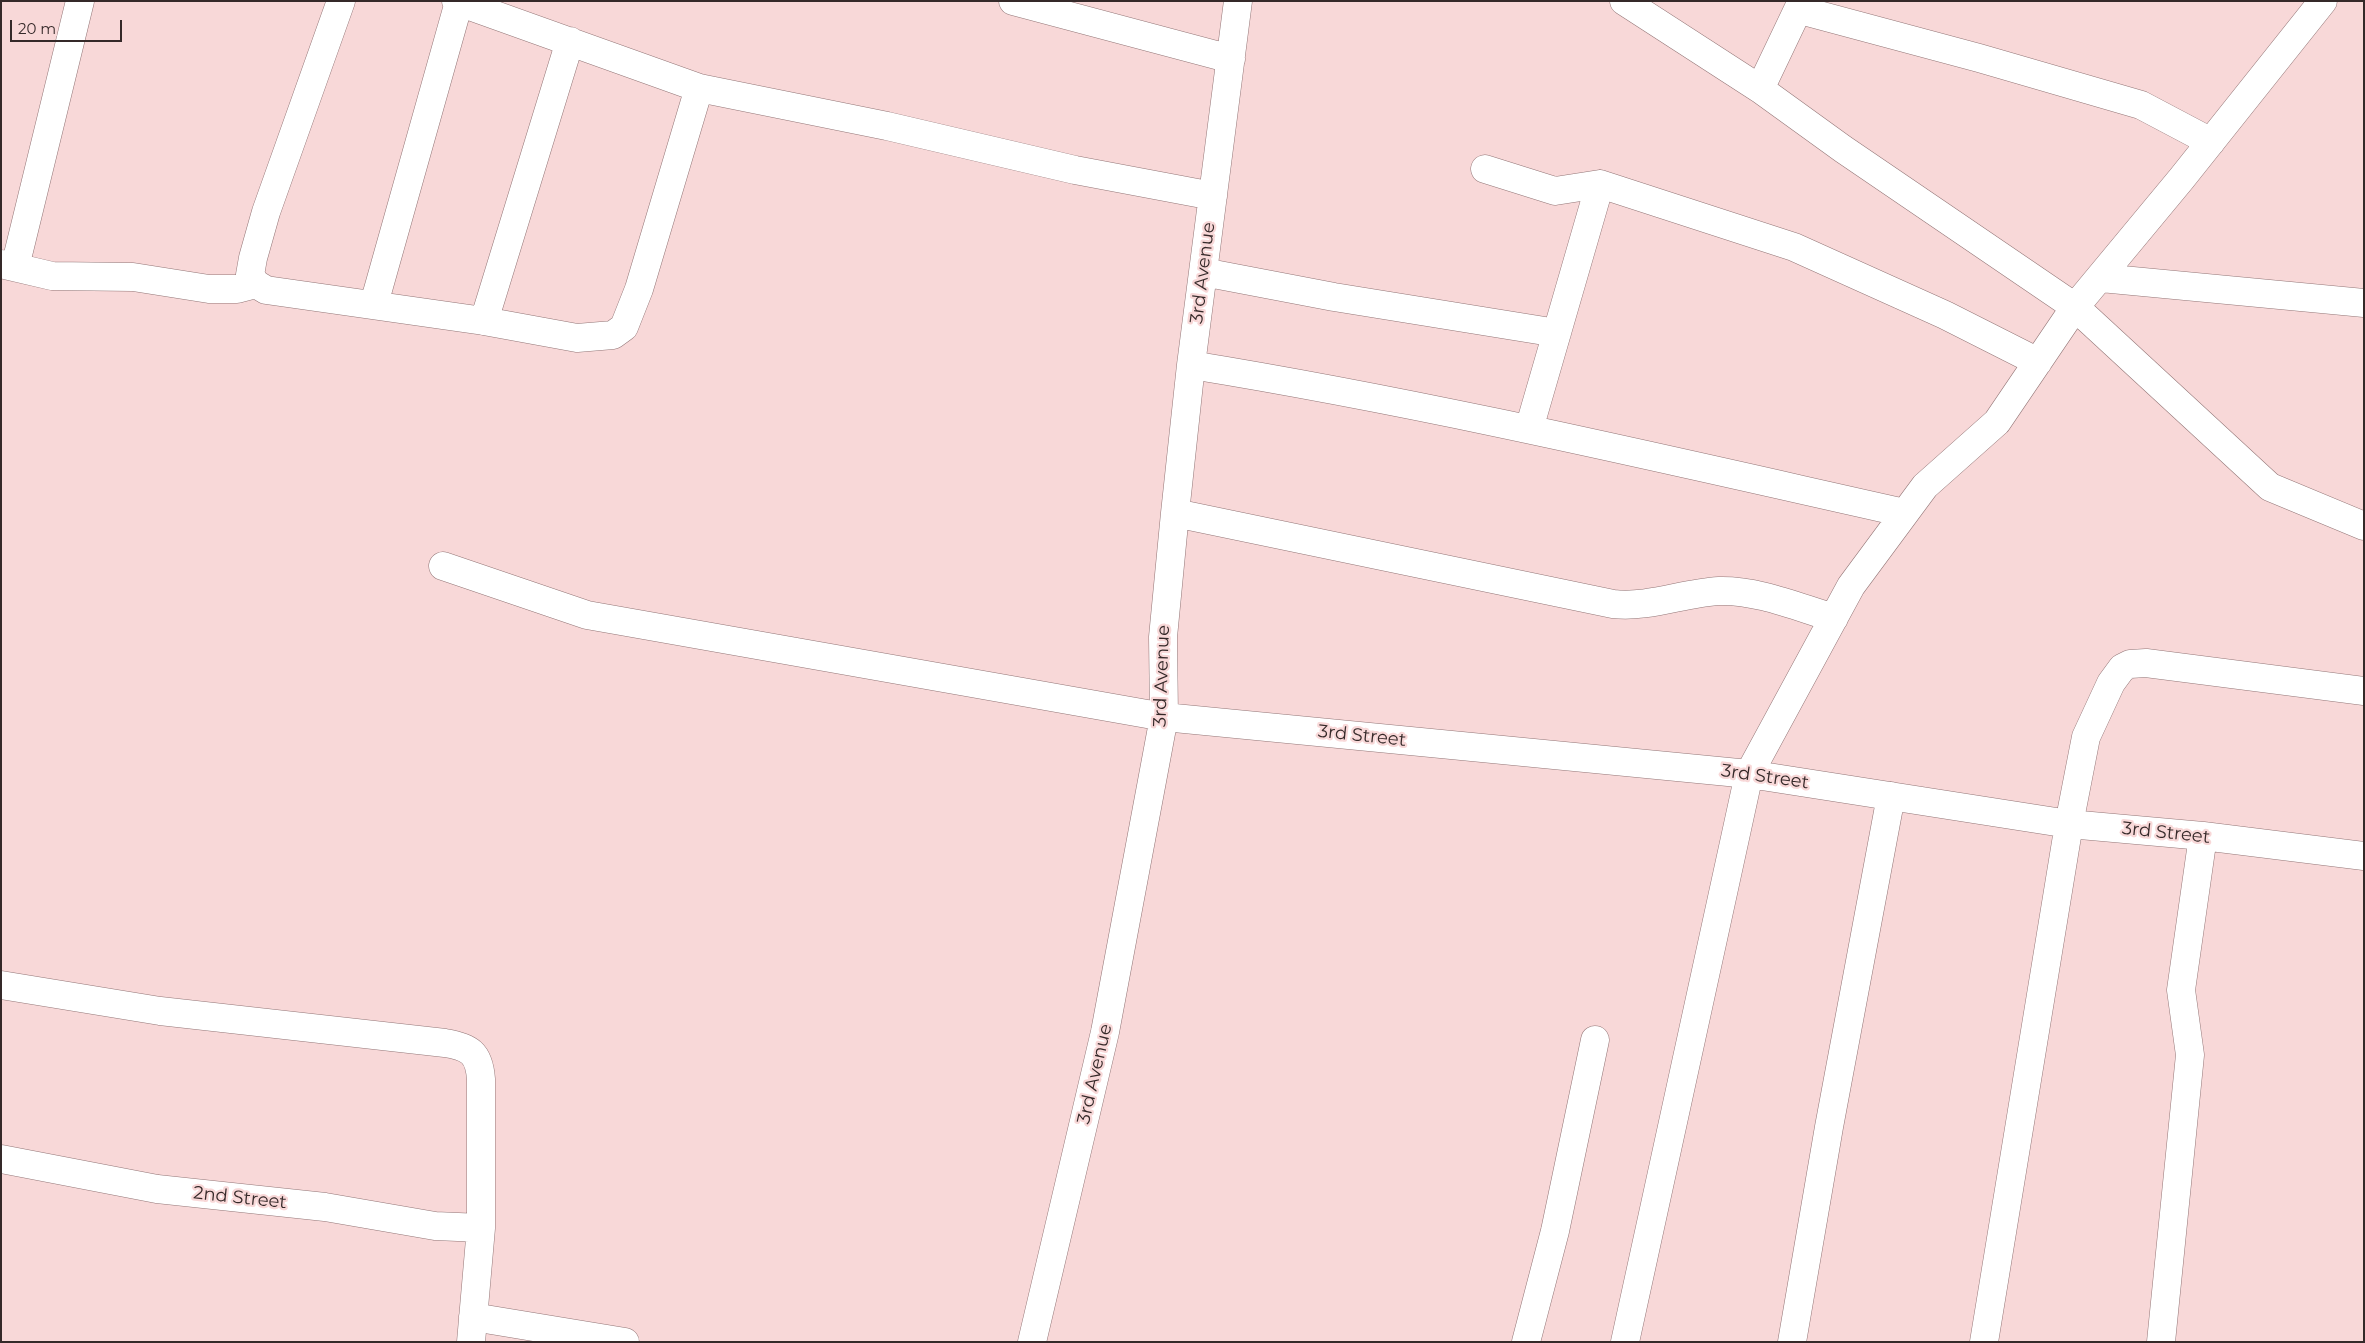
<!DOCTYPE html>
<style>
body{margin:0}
#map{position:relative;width:2365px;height:1343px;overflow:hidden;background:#f8d8d8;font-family:Montserrat,sans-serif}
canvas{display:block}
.frame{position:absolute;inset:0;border:2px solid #352929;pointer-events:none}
.scale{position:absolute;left:10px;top:20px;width:112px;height:22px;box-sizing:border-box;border:2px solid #352929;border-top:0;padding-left:6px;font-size:15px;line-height:18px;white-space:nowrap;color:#352929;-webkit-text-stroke:4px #f8d8d8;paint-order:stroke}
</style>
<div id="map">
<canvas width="2365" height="1343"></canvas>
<div class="frame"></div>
<div class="scale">20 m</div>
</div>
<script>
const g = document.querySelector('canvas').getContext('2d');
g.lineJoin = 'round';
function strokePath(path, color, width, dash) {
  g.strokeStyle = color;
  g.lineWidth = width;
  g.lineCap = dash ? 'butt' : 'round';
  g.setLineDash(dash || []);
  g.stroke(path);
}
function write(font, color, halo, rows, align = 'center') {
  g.font = font + ' Montserrat,sans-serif';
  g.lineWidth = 4.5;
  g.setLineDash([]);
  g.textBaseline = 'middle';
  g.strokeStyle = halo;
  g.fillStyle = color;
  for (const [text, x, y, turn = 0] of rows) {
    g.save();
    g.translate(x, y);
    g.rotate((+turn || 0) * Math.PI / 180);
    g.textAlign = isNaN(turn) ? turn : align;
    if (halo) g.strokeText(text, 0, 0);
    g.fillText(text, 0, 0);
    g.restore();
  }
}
const minor = new Path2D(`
 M341,1L266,212L253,258L250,275L256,284L266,290L484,321L577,338L613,335L624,327L639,289L699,88
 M456,1L699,88L887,126L1075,170L1213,196
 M1013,1L1231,59
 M1624,1L1760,89L1843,149L2075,307L2270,487L2364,526
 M1800,10L1979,58L2141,105L2211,142
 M1760,89L1802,1
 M1485,169L1555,191L1600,184L1794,247L1945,315L2038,362
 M1,264L52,276L133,277L209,289H237L256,284
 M15,267L80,1
 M1203,272L1334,297L1557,333
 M2101,278L2364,303
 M374,304L459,2
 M484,321L570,41
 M1191,365C1431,404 1668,460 1905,513
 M1529,429L1600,184
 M1175,513L1613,604C1649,608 1683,593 1719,591C1758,590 1797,607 1834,618
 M443,566L587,615L1164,717L1749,774L2069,824L2203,836L2364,856
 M1,985L160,1011L445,1043C470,1047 479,1053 481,1079V1228L471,1342
 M1,1159L157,1189L325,1207L435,1226L481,1228
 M473,1317L625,1342
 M1032,1342L1105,1032L1164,717L1163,637L1175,513L1191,365L1238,1
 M1526,1342L1555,1231L1595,1040
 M1625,1342L1749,774L1851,586L1925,486L1997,422L2075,307L2182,178L2323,1
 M1792,1342L1829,1127L1891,796
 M1984,1342L2069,824L2086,737L2111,683L2122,668L2130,664L2146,663L2364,691
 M2161,1342L2190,1055L2181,990L2203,836`);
strokePath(minor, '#937677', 29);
strokePath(minor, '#fff', 28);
write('18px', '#352929', '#f8d8d8', [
 ["3rd Avenue",1203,273,-83],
 ["3rd Avenue",1162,676,-88],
 ["3rd Street",1362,736,6],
 ["3rd Street",1765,777,8],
 ["3rd Street",2166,833,6],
 ["3rd Avenue",1095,1074,-77],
 ["2nd Street",240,1198,6]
]);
</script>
